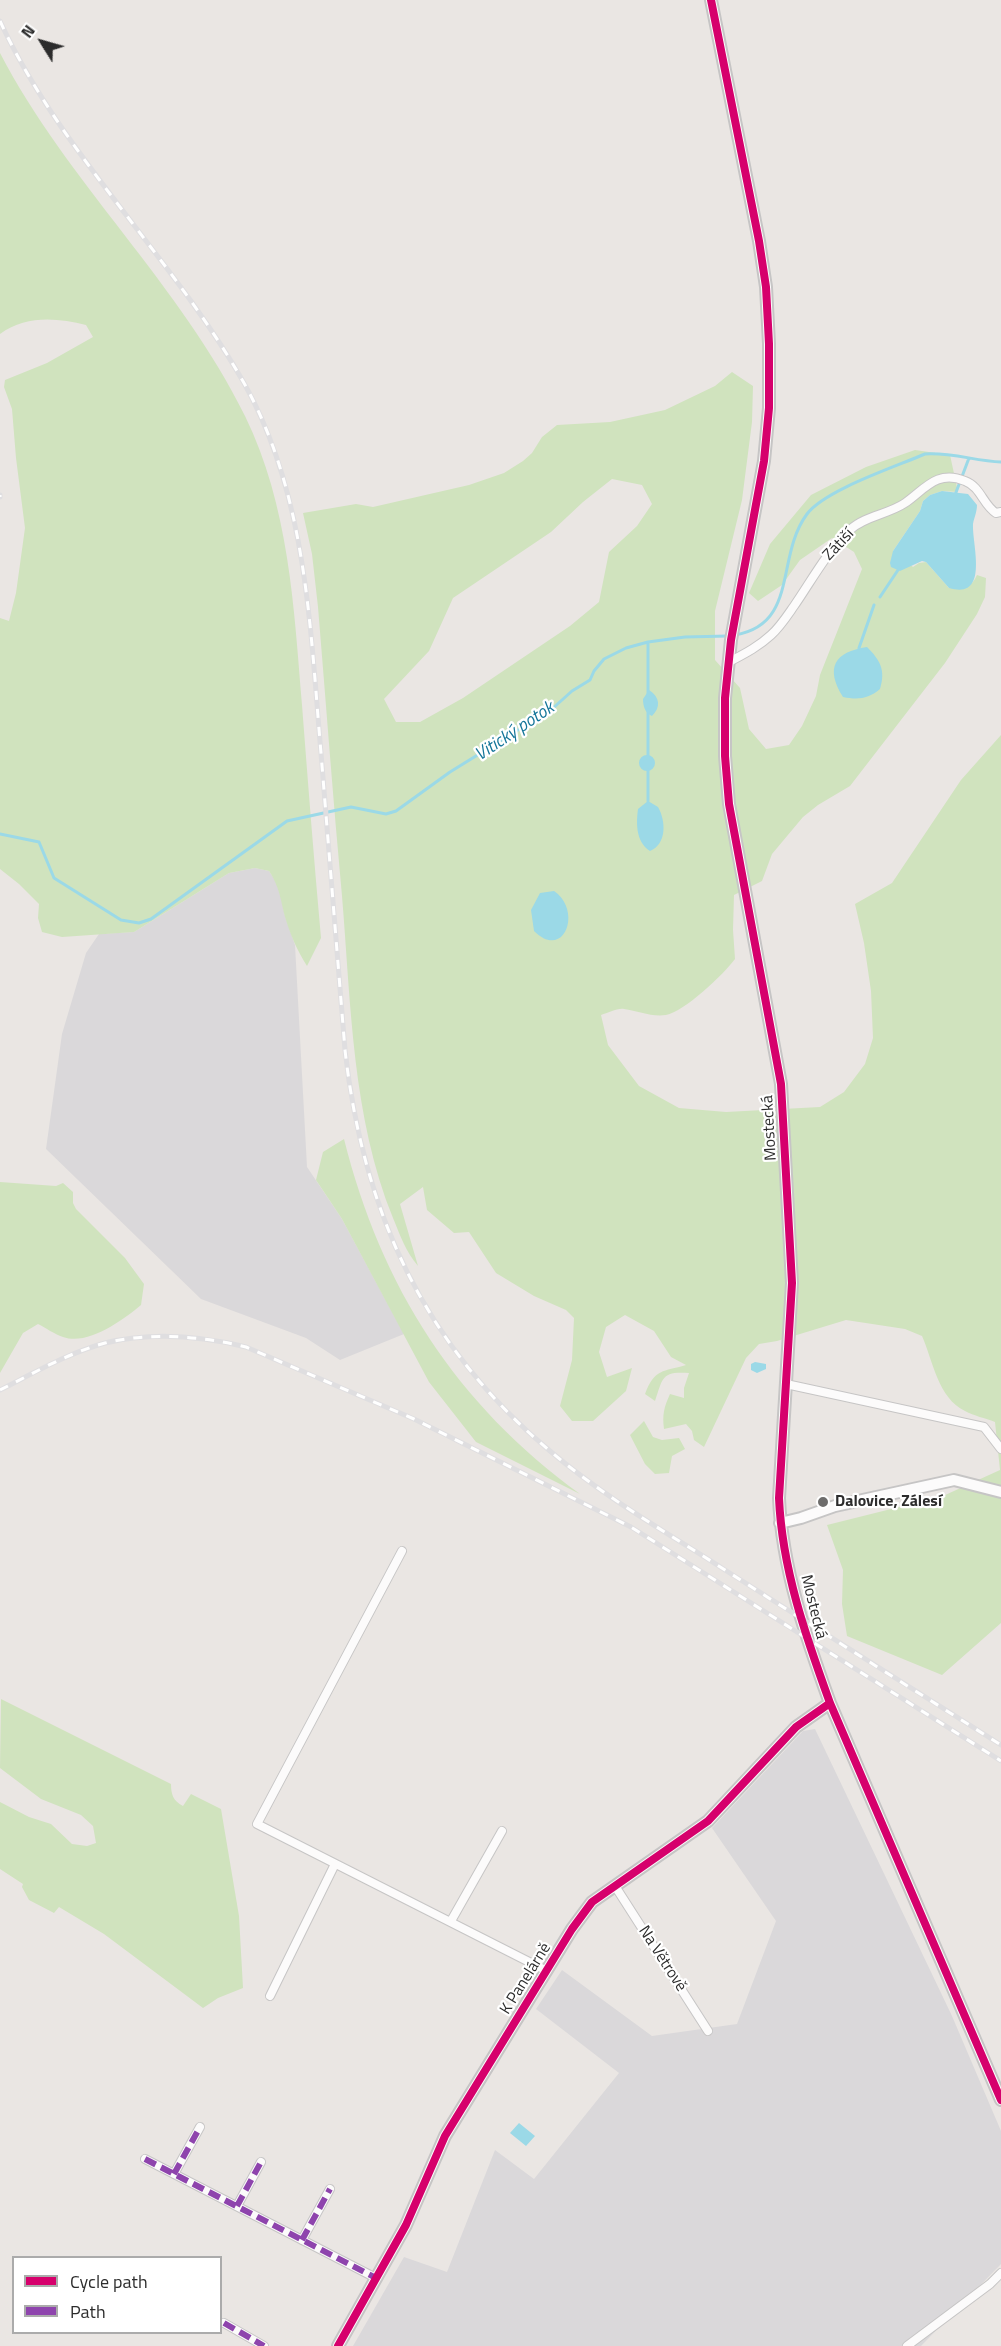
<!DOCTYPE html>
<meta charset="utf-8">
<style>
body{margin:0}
#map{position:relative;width:1001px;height:2346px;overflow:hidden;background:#eae6e3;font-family:"Titillium Web",sans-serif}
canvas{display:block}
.legend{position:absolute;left:12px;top:2256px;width:210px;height:78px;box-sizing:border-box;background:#fff;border:2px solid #ababab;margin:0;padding:8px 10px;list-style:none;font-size:18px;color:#2c2c2c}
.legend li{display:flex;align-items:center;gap:12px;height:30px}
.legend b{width:30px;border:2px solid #ababab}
.north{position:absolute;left:12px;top:12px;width:60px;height:60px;-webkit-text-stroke:4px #fff;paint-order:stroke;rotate:307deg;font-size:16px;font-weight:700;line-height:24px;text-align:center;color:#2c2c2c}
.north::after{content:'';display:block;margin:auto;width:21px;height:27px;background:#2c2c2c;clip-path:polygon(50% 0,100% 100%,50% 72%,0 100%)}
</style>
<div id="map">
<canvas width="1001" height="2346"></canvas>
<ul class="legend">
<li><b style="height:8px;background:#d6006c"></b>Cycle path</li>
<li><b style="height:8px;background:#8e44ad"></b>Path</li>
</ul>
<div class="north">N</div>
</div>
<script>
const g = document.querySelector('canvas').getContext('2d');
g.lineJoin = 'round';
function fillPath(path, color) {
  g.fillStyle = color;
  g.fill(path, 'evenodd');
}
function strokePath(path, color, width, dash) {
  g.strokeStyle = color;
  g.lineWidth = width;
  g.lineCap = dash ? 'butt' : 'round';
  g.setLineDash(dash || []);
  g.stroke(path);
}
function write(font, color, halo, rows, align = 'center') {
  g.font = font + ' "Titillium Web",sans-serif';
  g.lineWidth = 4.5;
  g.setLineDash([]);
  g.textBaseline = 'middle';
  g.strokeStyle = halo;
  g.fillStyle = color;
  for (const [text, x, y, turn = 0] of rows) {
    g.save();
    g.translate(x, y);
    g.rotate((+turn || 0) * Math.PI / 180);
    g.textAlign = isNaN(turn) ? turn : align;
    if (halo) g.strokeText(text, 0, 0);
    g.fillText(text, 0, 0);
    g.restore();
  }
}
fillPath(new Path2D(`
 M255,868L269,871L279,886L285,916L295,945L307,1167L342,1219L404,1334L340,1360L306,1338L201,1299L46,1149L62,1034L86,953L99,934L134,932L229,873Z
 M815,1729L952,2016L1001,2131V2264L921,2346H353L404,2257L447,2272L495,2150L534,2179L619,2073L536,2009L562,1970L652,2036L737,2024L776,1921L712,1828L803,1731Z`), '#dad8da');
fillPath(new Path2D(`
 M0,53C67,182 181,285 245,416C289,506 294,607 302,705C308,783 314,861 321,938L307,966C297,950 290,934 285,917C280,898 280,888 269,871L255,868L229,873L134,932L62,937L42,932L38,918L39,904L19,884L0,869V618L9,621L16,593L25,528L16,458L12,409L4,387L5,380L47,363L93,337L86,325C57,318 26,315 0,334Z
 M732,372L753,386L752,422L742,500L715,611V660L740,688L749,729L766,749L789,745L802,726L816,696L820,675L862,569L854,552L832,538L800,560L782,585L758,601L749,593L770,544L811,495L866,467L915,450L950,455L958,492L942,491L930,495L923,501L920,511L893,551L913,567L919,563L926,562L949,588C962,588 971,589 977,575L986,578L985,597L977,614L945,663L850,786L818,805L803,817L772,854L762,881L734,895L733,930L735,959C724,974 684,1012 666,1015C651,1017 638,1011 624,1009C617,1008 608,1013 601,1015L608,1045L639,1086L679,1108L726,1112L820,1107L844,1092L865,1064L873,1038L871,991L864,943L855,904L892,883L961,780L1001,735V1623L942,1675L847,1636L842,1604L843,1570L827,1525L943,1496L1000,1470L995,1422C985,1418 974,1416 965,1411C938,1398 933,1361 922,1336L905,1329L846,1320L777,1341L759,1344L746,1358L704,1447L694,1440L692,1431L686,1424L664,1429C662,1415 664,1407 670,1394L684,1398V1388L689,1373C661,1371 663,1378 655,1401L645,1394C655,1368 663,1372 686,1365L671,1357L654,1331L625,1315L606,1327L599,1352L607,1377L632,1368L626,1391L593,1421H572L560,1406L572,1360L574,1318L566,1310L534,1296L496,1273L469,1232L454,1233L427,1210L423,1187L400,1204L418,1266C406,1252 400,1235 393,1218C352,1117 351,1004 342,896C333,800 326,703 318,607L312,554L303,513L356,504L373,507L469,485L504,473L523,461L532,453L542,437L557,425L610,422L665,410L715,386ZM612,479L642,485L652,504L637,526L609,552L599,602L570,626L463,698L420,722H396L384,699L429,651L453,598L551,532L583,502Z
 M344,1139C381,1287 456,1404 580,1494L476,1442L429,1382L342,1219L316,1180L323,1152Z
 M0,1182L56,1186L63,1183L73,1192V1203L76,1209L125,1258L144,1284L141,1305C123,1320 88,1346 63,1337C54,1334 46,1328 38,1324L23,1333L0,1373Z
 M644,1421L653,1437L662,1440L679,1438L685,1449L672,1456L669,1473L655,1474L645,1464L630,1435Z
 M1,1699L171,1784C171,1794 173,1801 183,1806L191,1794L221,1809L239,1916L243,1988L218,1998L203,2008L104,1934L59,1907L54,1913L29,1900L22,1887L23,1884L0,1869V1802L29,1817L51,1824L72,1844L87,1846L96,1843L93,1826L81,1815L41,1799L0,1768Z`), '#d0e3be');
fillPath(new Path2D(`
 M942,491L968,494L977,505C977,512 974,518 973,524C972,545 990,600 949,588L926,562L922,561L900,571L891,567L890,563L893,551L920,511L923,501L930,495Z
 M867,647C880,660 886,670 880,689C868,699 858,700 843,697C825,668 834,652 867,647Z
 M649,690C660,697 661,707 652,716C645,713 643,706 643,699Z
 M639 763a8 8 0 1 1 16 0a8 8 0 1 1-16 0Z
 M648,801L658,807C666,821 667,844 650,851C636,842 636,824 638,809Z
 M554,891C583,911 564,961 534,931L531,910L540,893Z
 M755,1362L766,1364V1369L757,1373L751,1370V1364Z
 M519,2123L535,2136L526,2146L510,2133Z`), '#9bd9e7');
strokePath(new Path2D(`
 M955,495L969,458
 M880,597L900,567
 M735,635C799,624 775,557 807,514C825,490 895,467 925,454C951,452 975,461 1001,462
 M859,648L874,605
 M648,695V642
 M648,758V710
 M648,801V770
 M0,834L39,842L54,878L121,920L139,923L151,919L287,821L351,807L386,814L396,811L450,772L552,709L572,691L590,680L594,671L604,659L626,648L648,642L685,637L728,636`), '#9bd9e7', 3);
const street = new Path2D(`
 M729,662C744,654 758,647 771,635C780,627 787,616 794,606C812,580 827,551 851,529C865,516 889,514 905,503C924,490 937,469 965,481C981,487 983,505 996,513L1001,512
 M786,1384L984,1427L1001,1449
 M402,1551L257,1824L547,1971
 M615,1886L708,2031
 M451,1921L502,1831
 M270,1996L335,1864
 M145,2159L376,2278
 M174,2174L200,2127
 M237,2206L261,2162
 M302,2240L330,2189
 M224,2323L264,2346
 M907,2346L990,2284L1001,2273`);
const secondary = new Path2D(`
 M711,0L759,241L766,287L769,344V408L764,461L731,640L725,698V756L729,804L781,1084L792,1283L779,1498C782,1569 806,1637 830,1703L1001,2100
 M780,1523L801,1518L835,1506L954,1480L1001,1492
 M338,2346L406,2225L445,2136L572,1929L592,1902L708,1821L796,1727L830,1703`);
strokePath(street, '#c6c5c5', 10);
strokePath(secondary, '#c6c5c5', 14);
strokePath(street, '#fcfbfb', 8);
strokePath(secondary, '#fcfbfb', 10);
const rail = new Path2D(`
 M0,21C61,154 172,256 244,383C307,496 310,627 321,753C329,852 337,951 345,1050C363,1211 424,1346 550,1451C604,1497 666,1532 725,1570C817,1629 909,1687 1001,1745
 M0,495V497
 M0,1390C34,1373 68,1353 105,1343C151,1332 201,1336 246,1347L414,1419L631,1527L1001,1761`);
strokePath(rail, '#dfdee0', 5);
strokePath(rail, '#fff', 3, [9]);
strokePath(new Path2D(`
 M145,2159L376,2278
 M174,2174L200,2127
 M237,2206L261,2162
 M302,2240L330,2189
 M224,2323L264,2346`), '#8e44ad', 6, [12, 6]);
strokePath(new Path2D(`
 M711,0L759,241L766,287L769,344V408L764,461L731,640L725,698V756L729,804L781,1084L792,1283L779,1498C782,1569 806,1637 830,1703L1001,2100
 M338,2346L406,2225L445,2136L572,1929L592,1902L708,1821L796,1727L830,1703`), '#d6006c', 8);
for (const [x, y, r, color] of [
 [823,1502,6,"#6e6d6c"]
]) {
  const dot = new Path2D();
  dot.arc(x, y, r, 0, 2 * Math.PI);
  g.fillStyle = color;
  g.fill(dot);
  strokePath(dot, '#fff', 2);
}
write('16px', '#2c2c2c', '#fff', [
 ["Zátiší",839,545,-47],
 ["Mostecká",770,1128,-93],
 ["Mostecká",813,1607,76],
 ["Na Větrově",662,1959,57],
 ["K Panelárně",526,1979,-58]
]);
write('bold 16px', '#2c2c2c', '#fff', [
 ["Dalovice, Zálesí",835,1502]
], 'left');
write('italic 18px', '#147599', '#fff', [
 ["Vitický potok",515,732,-34]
]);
</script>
